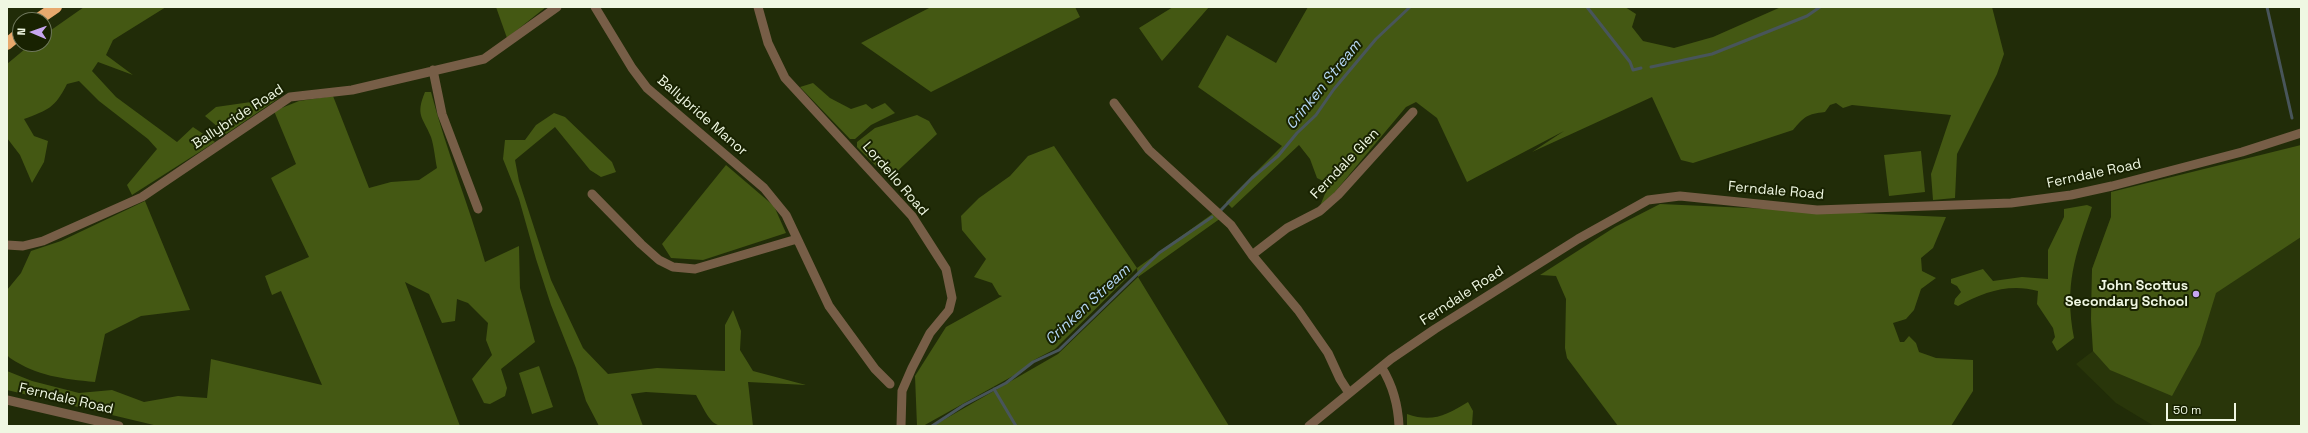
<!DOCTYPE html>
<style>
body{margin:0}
#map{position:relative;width:2308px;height:433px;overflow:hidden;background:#212c08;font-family:"Space Grotesk",sans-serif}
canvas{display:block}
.frame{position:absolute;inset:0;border:8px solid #eff7e2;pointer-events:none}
.north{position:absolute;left:12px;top:12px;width:40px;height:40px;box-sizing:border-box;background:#182201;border:1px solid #6e775b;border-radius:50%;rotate:272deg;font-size:11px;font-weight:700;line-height:16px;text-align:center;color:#eff7e2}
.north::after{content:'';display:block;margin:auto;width:14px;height:18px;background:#c7a6f0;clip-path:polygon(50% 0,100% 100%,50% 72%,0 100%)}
.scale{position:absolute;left:2166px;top:403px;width:70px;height:18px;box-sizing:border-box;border:2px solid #eff7e2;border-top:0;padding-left:5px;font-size:12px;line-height:14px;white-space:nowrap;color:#eff7e2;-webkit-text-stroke:3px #182201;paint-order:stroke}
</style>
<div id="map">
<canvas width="2308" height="433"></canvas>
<div class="frame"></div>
<div class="north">N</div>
<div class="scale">50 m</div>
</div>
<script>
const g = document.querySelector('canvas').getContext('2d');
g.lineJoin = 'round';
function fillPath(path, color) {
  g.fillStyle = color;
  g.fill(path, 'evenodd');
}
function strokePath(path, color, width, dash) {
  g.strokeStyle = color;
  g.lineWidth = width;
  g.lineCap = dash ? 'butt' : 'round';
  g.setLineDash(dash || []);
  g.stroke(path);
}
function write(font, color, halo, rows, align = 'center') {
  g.font = font + ' "Space Grotesk",sans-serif';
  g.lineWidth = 4;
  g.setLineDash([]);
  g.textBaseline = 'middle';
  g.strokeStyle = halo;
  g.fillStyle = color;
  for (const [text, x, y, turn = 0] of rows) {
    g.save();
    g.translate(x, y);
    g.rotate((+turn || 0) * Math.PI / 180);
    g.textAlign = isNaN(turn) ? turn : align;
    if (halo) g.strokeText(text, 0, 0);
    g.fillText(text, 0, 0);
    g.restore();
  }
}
fillPath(new Path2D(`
 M2111,192L2301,233V426H2154L2116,403L2076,364L2093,351L2091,319L2092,269L2111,217Z`), '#29360a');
fillPath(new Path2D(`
 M84,7H166L113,40L106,55L133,75L98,62L92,71L116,97L177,142L193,127L215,142L132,195L127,185L157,149L148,139L99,101L79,81L67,84C55,108 48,110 24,119L34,136L48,141L44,162L32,183L20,155L7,138V64L31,44H44V35Z
 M496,7H546L507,38Z
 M931,7H1075L1080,17L931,92L861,43Z
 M1173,7H1209L1162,61L1139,28Z
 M1308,7H1625L1636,14L1632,27L1643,41L1674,48L1713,37L1781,7H1992L2004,54L1997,74L1957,154L1955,198L1933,200L1931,174L1951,115L1852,105L1843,108L1836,103L1830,105L1825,112C1807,114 1805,116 1793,130L1693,163L1681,160L1652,97L1532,152L1564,131L1467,182L1437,118L1416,102L1406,107L1334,193L1320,206L1329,184L1317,178L1310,159L1299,145L1232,208L1226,202L1282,146L1198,87L1227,35L1276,63Z
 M813,83L830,98L851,109L866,104L872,109L885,103L895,113L871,125L855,139H850L800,87Z
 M425,92H431C446,150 469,205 485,262L519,246L520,288L535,342L501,369L507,388L505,396L490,404L484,403L472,379L492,355L486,340L488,323L468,303L457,299L455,321L442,323L429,294L405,282L460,426H158L7,390V371L32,381L79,393L112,390L144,402L178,396L207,398L211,359L322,385L281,291L272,295L265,276L309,257L271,178L296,164L274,111L299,101L333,96L369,188L391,182L419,180L437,168C435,158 434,146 431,137C423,117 415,116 425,92Z
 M279,98L226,134L205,116L216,107Z
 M554,113L565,117L612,162L616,172L601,177L590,170L555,127L515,160L519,181L551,280L583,348L608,374L657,368L725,371V325L733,310L741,331L740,350L753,371L806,385L748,382L753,426C712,426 716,432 696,395L646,392L631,394L643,426H599L586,401L576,368L551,305L536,259L519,199L503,159L505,140H525L536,125Z
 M917,115L929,121L937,134L889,179L857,147V142L875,128Z
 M2301,145V237L2216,293L2200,345L2172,396L2110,370L2093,351L2091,319L2092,269L2111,217V192Z
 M1054,146L1137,268L1215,212L1221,218L1138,277L1229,426H933L1058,354L1138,277L1137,268L1055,349L1034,360L1020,372L923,426H917L915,376L946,327L1002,296L999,295L992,283L974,277L986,259L962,230L961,216L979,198L1010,176L1028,156Z
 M1921,151L1925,192L1889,196L1884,155Z
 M726,165L774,206L786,233L703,260L671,258L662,244Z
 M145,201L190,310L141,316L105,334L95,382C63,379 37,376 10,358L7,355V290L21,273L31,251L61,241Z
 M1660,204L1946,217L1933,248L1921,258L1922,271L1936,278L1921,289L1914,310L1906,319L1893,323L1900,342H1904L1909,336L1916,343L1919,352L1936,358L1973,360V391L1951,426H1618L1567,358L1565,348L1566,299L1556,276L1540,275L1615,227Z
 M2087,205L2092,207C2075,256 2064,285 2074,338L2057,351L2052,342L2055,337L2053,328L2037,304L2038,291C2009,283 1984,292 1958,306L1954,304L1955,299L1961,292L1957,286L1951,283V279L1983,269L1993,281L2022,277L2048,279V250L2064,217V209Z
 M539,366L553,407L532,414L519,373Z
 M1468,402L1473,411L1472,425L1407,426V414C1432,423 1447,415 1468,402Z`), '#445813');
strokePath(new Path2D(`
 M1587,7L1630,62L1633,70L1641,68
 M2267,7L2292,118
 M1651,67L1712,54L1807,16L1820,7
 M1221,210L1252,178L1278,156L1297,133L1316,115L1334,89L1376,39L1410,7
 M994,389L1016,426
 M932,426L964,405L1006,383L1033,362L1059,350L1159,253L1212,217`), '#48555a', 3);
strokePath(new Path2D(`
 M595,7L632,68L647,88L764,188L786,215L829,306L875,369L890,384
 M758,7L768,43L785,78L912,216L946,269L952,298L949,310L930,333L912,368L902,391L901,426
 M433,70L442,114L478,209
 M1114,103L1149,150L1231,225L1252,255L1298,310L1328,353L1340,379L1349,393
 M592,194L641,244L659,260L673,267L695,269L797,239
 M7,245L23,246L43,241L142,197L290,97L352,90L484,59L557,7
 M1252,255L1287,228L1320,211L1338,195L1413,112
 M1382,368C1393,386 1398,404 1399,426
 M7,400L119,426
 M1309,426L1391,359L1435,329L1578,239L1648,200L1680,196L1817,210L2011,203L2071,195L2112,186L2242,152L2301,133`), '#775e47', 9);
strokePath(new Path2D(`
 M37,20L56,7
 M7,44L20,33`), '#e7a96d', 12);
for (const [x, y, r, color] of [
 [2196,294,4,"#c7a6f0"]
]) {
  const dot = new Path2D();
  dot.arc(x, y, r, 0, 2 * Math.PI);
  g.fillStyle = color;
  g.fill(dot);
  strokePath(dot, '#182201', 1.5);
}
write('14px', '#eff7e2', '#182201', [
 ["Ballybride Manor",702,116,41],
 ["Ballybride Road",238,117,-33],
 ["Ferndale Glen",1345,164,-46],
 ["Ferndale Road",2094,174,-12],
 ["Lordello Road",895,179,49],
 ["Ferndale Road",1776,191,5],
 ["Ferndale Road",1462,296,-33],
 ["Ferndale Road",66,399,13]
]);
write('bold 14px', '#eff7e2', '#182201', [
 ["John Scottus",2188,286],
 ["Secondary School",2188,302]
], 'right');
write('italic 15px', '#b5d7f4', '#182201', [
 ["Crinken Stream",1324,85,-51],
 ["Crinken Stream",1088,305,-43]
]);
</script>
